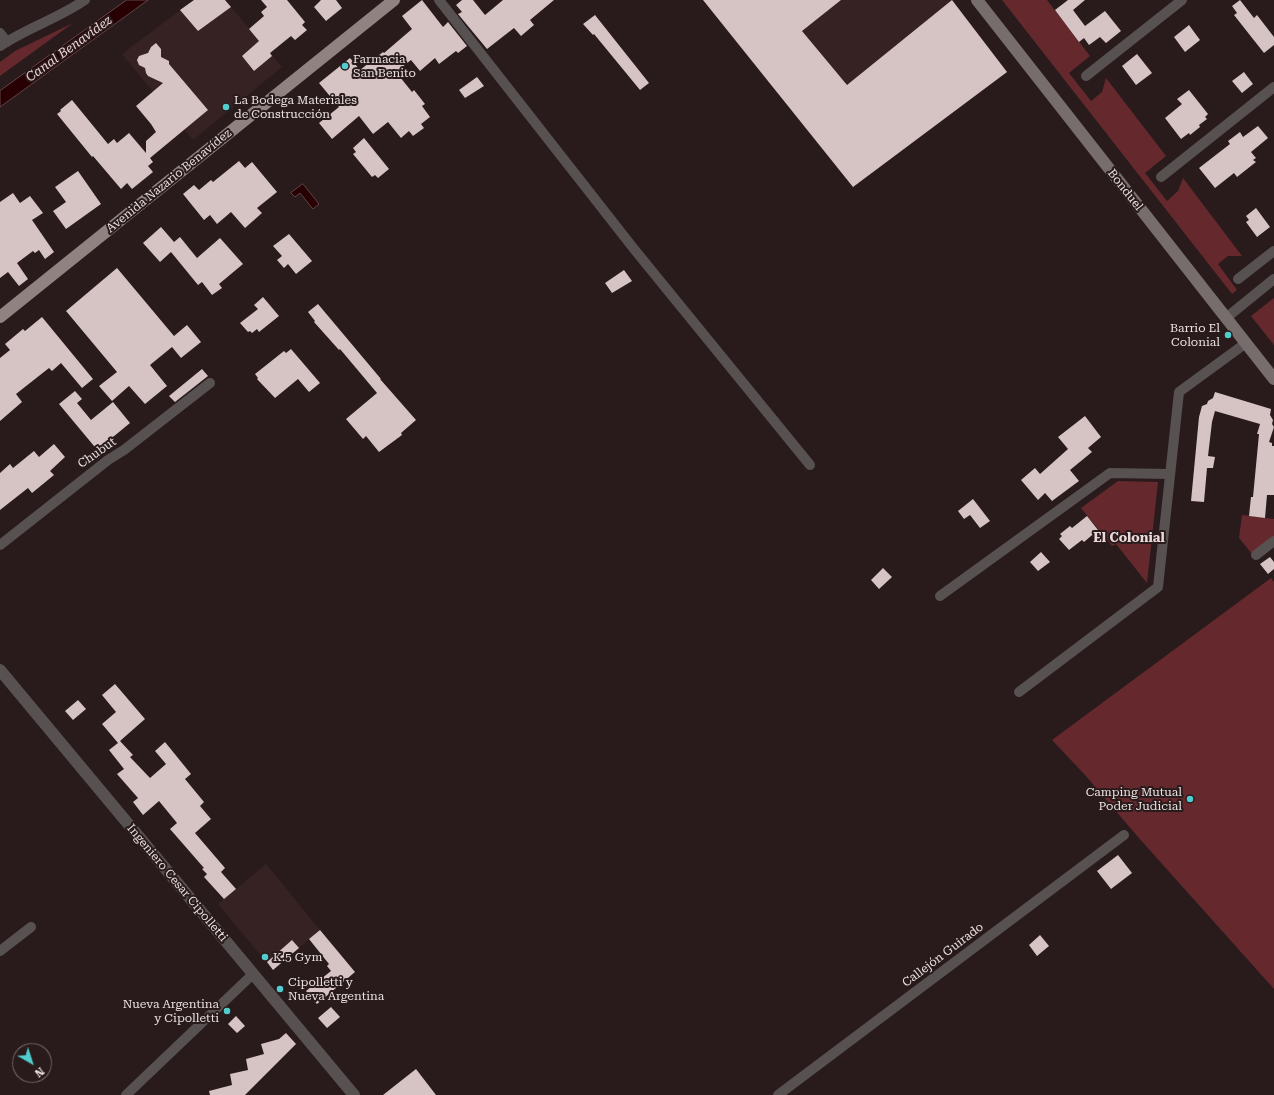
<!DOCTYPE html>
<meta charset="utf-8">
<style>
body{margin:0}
#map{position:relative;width:1274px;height:1095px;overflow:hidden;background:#291b1c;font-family:"Roboto Serif",serif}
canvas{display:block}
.north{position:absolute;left:12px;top:1043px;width:40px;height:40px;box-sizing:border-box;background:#291b1c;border:1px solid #776a6b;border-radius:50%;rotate:141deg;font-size:11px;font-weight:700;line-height:16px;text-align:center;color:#ebe1e1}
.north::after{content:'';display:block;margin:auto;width:14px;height:18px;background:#52cdcf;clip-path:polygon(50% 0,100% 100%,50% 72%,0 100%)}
</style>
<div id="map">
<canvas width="1274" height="1095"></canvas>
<div class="north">N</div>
</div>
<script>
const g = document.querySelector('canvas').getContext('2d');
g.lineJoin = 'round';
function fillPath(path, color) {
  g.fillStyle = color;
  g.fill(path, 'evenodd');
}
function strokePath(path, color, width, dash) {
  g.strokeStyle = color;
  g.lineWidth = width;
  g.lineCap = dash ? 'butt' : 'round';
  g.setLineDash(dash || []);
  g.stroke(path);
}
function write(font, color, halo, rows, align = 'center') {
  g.font = font + ' "Roboto Serif",serif';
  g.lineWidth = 4;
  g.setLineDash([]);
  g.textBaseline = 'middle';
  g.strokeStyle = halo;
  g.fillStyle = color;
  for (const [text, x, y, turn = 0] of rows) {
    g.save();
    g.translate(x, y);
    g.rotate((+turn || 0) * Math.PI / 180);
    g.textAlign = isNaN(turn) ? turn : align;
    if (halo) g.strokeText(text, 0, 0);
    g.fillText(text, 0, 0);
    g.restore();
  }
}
fillPath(new Path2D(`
 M194,0H225L282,67L193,140L122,54Z
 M703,0H951L1007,72L853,187Z
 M266,864L320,930L273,970L218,904Z`), '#362223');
fillPath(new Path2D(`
 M1002,0H1047L1090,56L1069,73L1091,101L1102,92L1106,78L1166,156L1145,173L1167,201L1178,191L1183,178L1242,256H1228L1218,264L1237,290L1232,294Z
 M73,23L0,76V62L15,51Z
 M1274,298V345L1251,316Z
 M1118,481L1158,482L1147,583L1116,544L1112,546L1081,508Z
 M1242,515L1274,519V538L1252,554L1239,538Z
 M1271,578L1274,582V989L1138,837L1085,775L1052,740Z`), '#65282d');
const water = new Path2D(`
 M127,0H148L0,107V91Z
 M303,184L319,204L313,209L300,193L295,197L291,193Z`);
fillPath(water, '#280004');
strokePath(water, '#624446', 1);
fillPath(new Path2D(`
 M194,0H225L231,7L198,31L180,10Z
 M261,0H287L305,22L302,25L307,30L295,40L291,36L270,53L272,56L254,71L242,56L259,41L249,29L264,16L261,12L267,7Z
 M321,0H336L342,8L326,21L314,7Z
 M422,0L443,27L448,22L467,46L458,53L456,51L439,64L435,58L420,71L411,60L396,72L412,92L414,90L425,104L422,106L430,117L421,124L424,128L413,136L409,131L401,138L388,122L373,134L359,116L332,139L319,123L339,107L319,83L350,58L360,70L383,52L384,53L412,29L402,16Z
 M462,0H473L485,15L503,0H554L530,20L534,25L521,36L514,28L487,49L458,14L462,12L456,5Z
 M703,0H841L802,31L847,85L952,0L1007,72L853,187Z
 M1068,0H1085L1073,10L1085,26L1105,11L1121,31L1106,43L1100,37L1089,45L1084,38L1079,42L1055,10Z
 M1240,0L1254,18L1257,15L1274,37V45L1264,53L1234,15L1237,13L1232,6Z
 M595,15L649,83L640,90L594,34L593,35L583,24Z
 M1189,25L1200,40L1185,52L1174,37Z
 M156,43L161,49V57L169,61V64L208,110L150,158L153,162L148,166L153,172L132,189L127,183L121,189L93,156L92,157L57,114L61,111L60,110L72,100L108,144L114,139L117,143L129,133L146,153V141L156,132L151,124L136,106L163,83L148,76L146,73L145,68L139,65L137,60L139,56L148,53L151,47Z
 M1137,54L1152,73L1136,85L1122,66Z
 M1244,72L1253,84L1242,93L1232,81Z
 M477,77L484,86L465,98L459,90Z
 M1189,90L1208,114L1205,117L1207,119L1199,125L1200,127L1190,135L1189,133L1181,139L1165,118L1182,104L1177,99Z
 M1258,126L1268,138L1251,152L1256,158L1253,160L1256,162L1237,177L1234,173L1215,188L1199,168L1230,144L1228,141L1240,132L1243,137Z
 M364,138L389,169L378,178L375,175L372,177L353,154L356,152L353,148Z
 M239,161L245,168L252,162L277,192L257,208L262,213L245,228L231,212L217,224L210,215L204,220L183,194L194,185L199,190L211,180L213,182Z
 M78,171L101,204L66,229L53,211L66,202L55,187Z
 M13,193L20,203L30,196L43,213L32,220L54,252L45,259L39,250L35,253L33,251L17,263L28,279L19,286L8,272L0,278V202Z
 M1256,208L1270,227L1257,237L1246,222L1249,220L1246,216Z
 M161,227L174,242L180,237L197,258L220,238L243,264L219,284L222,288L212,295L202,282L198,285L171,252L160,262L143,243Z
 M289,234L312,261L296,274L288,264L284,268L277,260L282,256L273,246Z
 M117,268L174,336L187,325L201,342L181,358L172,347L150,365L167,386L145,404L129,386L112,401L99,386L117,372L66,311Z
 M624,270L632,281L612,293L605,283Z
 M263,297L279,316L259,332L257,329L252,333L250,331L248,332L240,323L258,309L254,305Z
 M318,304L381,379H380L416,420L401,433L402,435L379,452L366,436L363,439L346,419L377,393L340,349L339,350L314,322L315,321L308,312Z
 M42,317L93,379L82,388L61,363L52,371L49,368L16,394L22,402L0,421V358L10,350L5,344L23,329L25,331Z
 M291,349L320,383L309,392L298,379L275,398L257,379L258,378L255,374L284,351L286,353Z
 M202,369L208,376L175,402L169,396Z
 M75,391L82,399L77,403L91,420L113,402L130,423L113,437L115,439L99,452L59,404Z
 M1215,392L1271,409L1270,415L1273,420L1272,424L1274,427L1269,442L1272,443V446H1274V495H1267L1265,518L1249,516L1251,497H1253L1259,434H1257L1260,424L1215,411L1212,422L1208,456L1215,457L1213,468H1207L1204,502L1191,501L1199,417L1202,406L1207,404L1208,401L1213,398Z
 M1085,416L1101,437L1088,448L1092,452L1070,470L1079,481L1052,501L1045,493L1038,500L1021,480L1035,468L1040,474L1068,449L1058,437Z
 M54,444L65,457L50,471L54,475L32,493L28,488L0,510V473L10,464L13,468L34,451L39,457Z
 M973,499L990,521L980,528L970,515L964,519L958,511Z
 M1087,516L1098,530L1084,542L1082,540L1069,550L1059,539L1062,536L1060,534L1070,526L1072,528Z
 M1041,552L1050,562L1038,571L1030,562Z
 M1270,557L1274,562V569L1268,574L1260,564Z
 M883,568L892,577L879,589L871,580Z
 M115,684L145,719L120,741L133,755L130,757L150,778L166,764L155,751L165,742L191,774L185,779L204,802L200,806L211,819L195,833L225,868L221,872L236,889L224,899L204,877L207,874L202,869L204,868L170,829L177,823L159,801L143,815L133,802L138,798L117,774L124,769L109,750L118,743L102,724L116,712L102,695Z
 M78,700L86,709L73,720L65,711Z
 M1118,855L1132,873L1111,889L1097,871Z
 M320,930L355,972L317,1004L306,991L331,971L327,966L329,964L309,939Z
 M1040,935L1049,946L1037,956L1029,945Z
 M292,940L299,948L273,970L267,962Z
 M331,1007L340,1017L327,1028L318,1018Z
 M236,1016L245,1026L237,1033L228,1024Z
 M286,1033L296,1044L245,1095H210L209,1091L232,1085L230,1074L248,1070L246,1059L264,1054L261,1044L279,1039Z
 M416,1069L436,1095H383Z`), '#d6c3c3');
strokePath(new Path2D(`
 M439,0L634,249L810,465
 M0,33L7,42
 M0,46C27,28 59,18 85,0
 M1086,76L1182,0
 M1161,177L1274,87
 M1238,279L1274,251
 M1226,318L1274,279
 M0,545L108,460L124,450L210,383
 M1256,555L1274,541
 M940,596L1110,473L1170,474
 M1019,692L1158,587L1179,392L1246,343
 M0,951L31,927
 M126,1095L253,974
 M778,1095L1124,835`), '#585151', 10);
strokePath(new Path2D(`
 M0,670L354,1095`), '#585151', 12);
strokePath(new Path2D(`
 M977,0L1274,379`), '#786d6d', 12);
strokePath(new Path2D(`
 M0,317L394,0`), '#918282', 12);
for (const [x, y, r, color] of [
 [345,66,4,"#52cdcf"],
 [226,107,4,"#52cdcf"],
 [1228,335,4,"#52cdcf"],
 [1190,799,4,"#52cdcf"],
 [265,957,4,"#52cdcf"],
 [280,989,4,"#52cdcf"],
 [227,1011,4,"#52cdcf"]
]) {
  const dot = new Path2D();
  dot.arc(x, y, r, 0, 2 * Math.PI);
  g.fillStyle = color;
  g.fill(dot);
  strokePath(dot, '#291b1c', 1.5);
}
write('12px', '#ebe1e1', '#291b1c', [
 ["Farmacia",353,59],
 ["San Benito",353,73],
 ["La Bodega Materiales",234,100],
 ["de Construcción",234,114],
 ["Barrio El",1220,328,"right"],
 ["Colonial",1220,342,"right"],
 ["Camping Mutual",1182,792,"right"],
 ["Poder Judicial",1182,806,"right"],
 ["K.5 Gym",273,957],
 ["Cipolletti y",288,982],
 ["Nueva Argentina",288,996],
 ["Nueva Argentina",219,1004,"right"],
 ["y Cipolletti",219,1018,"right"]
], 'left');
write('12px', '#ebe1e1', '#291b1c', [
 ["Avenida Nazario Benavídez",169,181,-39],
 ["Bonduel",1125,190,52],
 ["Chubut",97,453,-35],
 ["Ingeniero Cesar Cipolletti",177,883,50],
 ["Callejón Guirado",943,955,-37]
]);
write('italic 13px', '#f1d5d5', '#291b1c', [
 ["Canal Benavídez",69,49,-36]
]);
write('bold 13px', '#ebd8d8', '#291b1c', [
 ["El Colonial",1129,538]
]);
</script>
